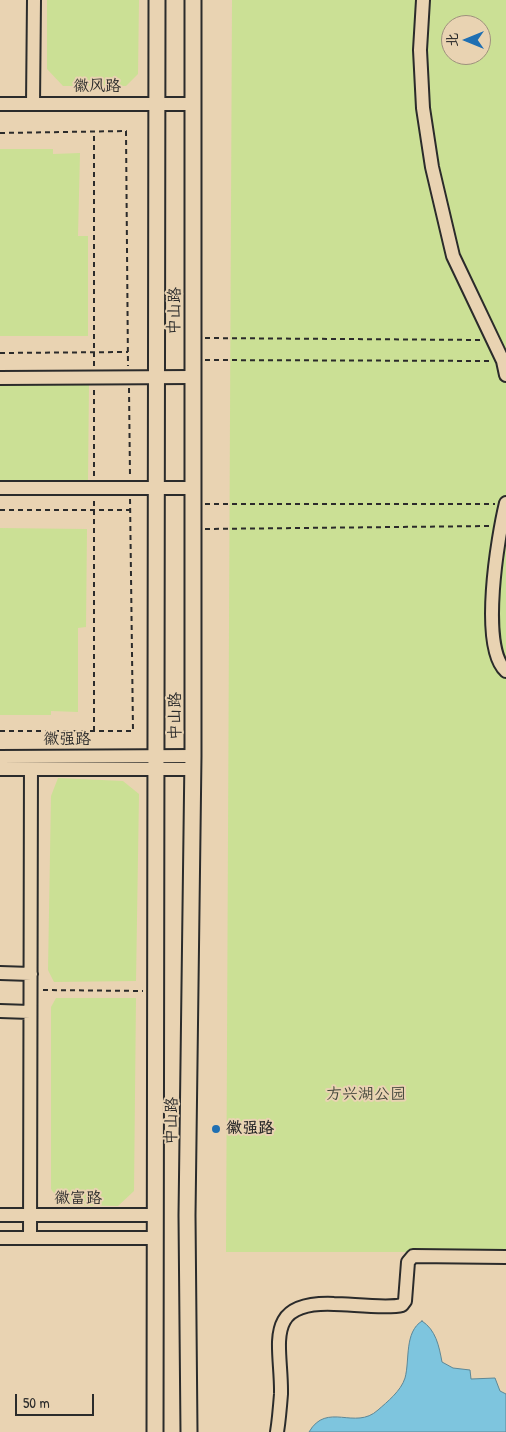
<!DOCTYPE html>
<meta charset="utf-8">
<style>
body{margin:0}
#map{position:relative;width:506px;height:1432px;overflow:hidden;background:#e9d3b2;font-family:"Patrick Hand","LXGW WenKai TC",sans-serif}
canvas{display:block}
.north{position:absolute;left:441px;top:15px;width:50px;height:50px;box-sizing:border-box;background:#e9d3b2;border:1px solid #9d907c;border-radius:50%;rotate:270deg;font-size:14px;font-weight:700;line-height:20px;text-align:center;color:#2b2b2b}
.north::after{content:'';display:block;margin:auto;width:18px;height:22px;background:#1f6fb2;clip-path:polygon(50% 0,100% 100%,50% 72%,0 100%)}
.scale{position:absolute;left:15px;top:1394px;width:79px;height:22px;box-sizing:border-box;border:2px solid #2b2b2b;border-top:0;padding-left:6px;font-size:15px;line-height:18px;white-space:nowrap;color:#2b2b2b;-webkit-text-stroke:4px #e9d3b2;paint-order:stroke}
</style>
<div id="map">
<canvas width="506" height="1432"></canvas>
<div class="north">北</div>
<div class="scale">50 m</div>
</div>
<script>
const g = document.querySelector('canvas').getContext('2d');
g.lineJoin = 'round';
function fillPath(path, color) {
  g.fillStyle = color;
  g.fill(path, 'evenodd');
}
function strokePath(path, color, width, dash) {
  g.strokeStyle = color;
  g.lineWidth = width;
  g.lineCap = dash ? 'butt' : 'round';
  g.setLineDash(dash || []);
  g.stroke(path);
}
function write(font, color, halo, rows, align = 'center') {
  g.font = font + ' "Patrick Hand","LXGW WenKai TC",sans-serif';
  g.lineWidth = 4;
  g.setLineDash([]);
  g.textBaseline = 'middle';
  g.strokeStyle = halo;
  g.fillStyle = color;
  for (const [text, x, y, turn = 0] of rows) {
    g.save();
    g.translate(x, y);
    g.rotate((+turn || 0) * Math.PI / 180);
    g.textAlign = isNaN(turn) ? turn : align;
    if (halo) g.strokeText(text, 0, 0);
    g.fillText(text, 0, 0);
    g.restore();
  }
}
fillPath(new Path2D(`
 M47,0H139L138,74L126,86H63L47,69Z
 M232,0H506V1252H226ZM451,25H481V55H451Z
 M0,149H53V154L80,153L78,236H88V336H0Z
 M0,383H89L88,481L0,480Z
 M0,528L87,529L86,627L78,628V712L51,711V715H0Z
 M58,778L123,781L139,794L136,981L54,982L48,970L51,796Z
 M56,998H136L134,1191L118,1206L63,1205L51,1189V1007Z`), '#cbe095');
const water = new Path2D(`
 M422,1321C436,1330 439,1346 442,1362L453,1368L470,1370L471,1379L495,1378L500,1391L506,1394V1432H309C327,1401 355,1431 378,1410C387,1402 401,1391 405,1378C410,1360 404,1332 422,1321Z`);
fillPath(water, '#7ec5de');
strokePath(water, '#5d8796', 1);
const minor = new Path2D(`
 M423,0L420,50L423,108L432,167L453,256L503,361L506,375
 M0,104H193
 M33,104L34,0
 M0,378L192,377
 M0,488H192
 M506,503C498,536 479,647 506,671
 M0,757L193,756
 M0,769H193
 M0,973L31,974
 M0,1011L30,1012
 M0,1215H155
 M0,1238H155
 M30,1238L31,757
 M277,1432C279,1420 280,1407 281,1394C282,1346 261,1301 334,1304C350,1304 388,1309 402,1305L405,1301L408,1262L413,1256L506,1257`);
const major = new Path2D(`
 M155,1432L157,0
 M189,1432L187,1215L193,756V0`);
strokePath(minor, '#2b2b2b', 16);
strokePath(major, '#2b2b2b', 19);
strokePath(new Path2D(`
 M0,133L126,131L128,366
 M205,338L480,340
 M0,353L128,352
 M205,360L490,361
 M94,366V132
 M129,388L130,476
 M94,476V388
 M205,504H495
 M0,510H130
 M205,529L490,526
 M0,731H133L130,498
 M94,731V498
 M43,990L143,991`), '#2b2b2b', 2, [5, 4]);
strokePath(minor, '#e9d3b2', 12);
strokePath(major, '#e9d3b2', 15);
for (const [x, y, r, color] of [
 [216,1129,5,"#1f6fb2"]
]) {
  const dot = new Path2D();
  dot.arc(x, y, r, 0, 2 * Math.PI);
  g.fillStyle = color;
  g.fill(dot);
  strokePath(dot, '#e9d3b2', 2);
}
write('16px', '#2b2b2b', '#e9d3b2', [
 ["徽风路",97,87],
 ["中山路",175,311,-89],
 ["中山路",176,716,-90],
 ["徽强路",67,740],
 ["中山路",172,1121,-89],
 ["徽富路",78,1199]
]);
write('16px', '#43463b', '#e9d3b2', [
 ["方兴湖公园",366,1095]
]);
write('bold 16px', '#2b2b2b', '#e9d3b2', [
 ["徽强路",226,1129]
], 'left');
</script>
